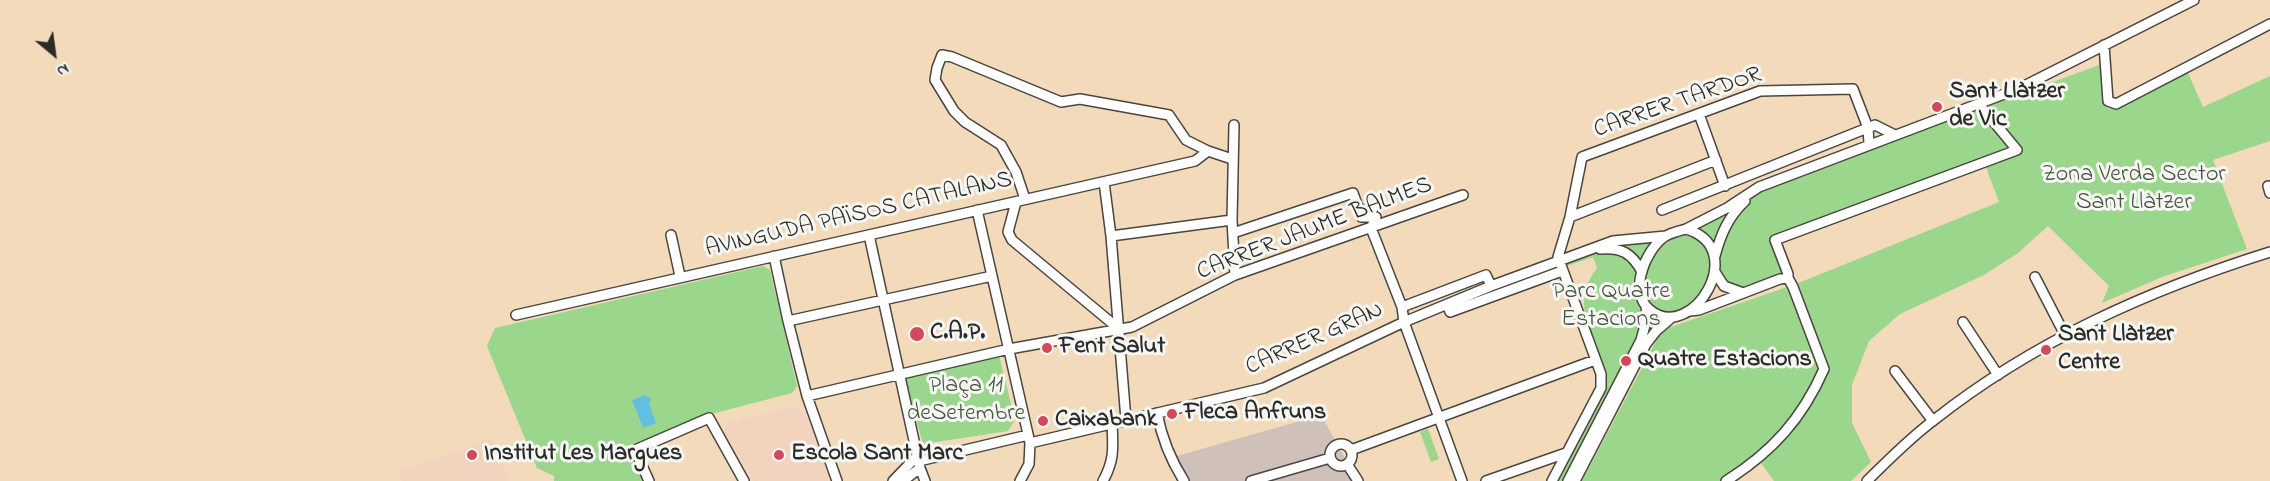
<!DOCTYPE html>
<meta charset="utf-8">
<style>
body{margin:0}
#map{position:relative;width:2270px;height:481px;overflow:hidden;background:#f3daba;font-family:"Indie Flower",sans-serif}
canvas{display:block}
.north{position:absolute;left:24px;top:24px;width:60px;height:60px;-webkit-text-stroke:4px #f6f6f2;paint-order:stroke;rotate:151deg;font-size:16px;font-weight:700;line-height:24px;text-align:center;color:#2b2b2b}
.north::after{content:'';display:block;margin:auto;width:21px;height:27px;background:#2b2b2b;clip-path:polygon(50% 0,100% 100%,50% 72%,0 100%)}
</style>
<div id="map">
<canvas width="2270" height="481"></canvas>
<div class="north">N</div>
</div>
<script>
const g = document.querySelector('canvas').getContext('2d');
g.lineJoin = 'round';
function fillPath(path, color) {
  g.fillStyle = color;
  g.fill(path, 'evenodd');
}
function strokePath(path, color, width, dash) {
  g.strokeStyle = color;
  g.lineWidth = width;
  g.lineCap = dash ? 'butt' : 'round';
  g.setLineDash(dash || []);
  g.stroke(path);
}
function write(font, color, halo, rows, align = 'center') {
  g.font = font + ' "Indie Flower",sans-serif';
  g.lineWidth = 6;
  g.setLineDash([]);
  g.textBaseline = 'middle';
  g.strokeStyle = halo;
  g.fillStyle = color;
  for (const [text, x, y, turn = 0] of rows) {
    g.save();
    g.translate(x, y);
    g.rotate((+turn || 0) * Math.PI / 180);
    g.textAlign = isNaN(turn) ? turn : align;
    if (halo) g.strokeText(text, 0, 0);
    g.fillText(text, 0, 0);
    g.restore();
  }
}
fillPath(new Path2D(`
 M794,406L805,412L829,479L827,481H753L724,431L728,423Z
 M492,439L510,481H402L398,471Z`), '#f2d4be');
fillPath(new Path2D(`
 M1321,415L1358,481H1184L1170,458Z`), '#cfc0ba');
fillPath(new Path2D(`
 M2102,64L2108,109L2188,73L2203,107L2270,76V141L2213,160L2247,249L2162,277L2102,303L2109,286L2048,226L2018,253L1984,275L1900,314L1869,341L1852,385V423L1871,462L1851,481H1774L1761,463L1728,481H1582L1662,330L1796,284L1999,202L1984,162L1775,239L1788,274L1743,293C1712,281 1709,270 1722,240C1725,232 1728,220 1733,213C1742,200 1773,186 1788,179Z
 M1729,213L1715,243L1699,230L1698,228Z
 M1684,235C1745,244 1683,345 1650,303C1632,279 1659,239 1684,235Z
 M1654,241L1642,260L1629,249L1619,244Z
 M1607,251C1613,252 1621,252 1626,255C1641,267 1643,315 1641,332L1565,481H1558L1605,391L1607,374C1593,338 1569,303 1597,268L1593,257L1567,266L1565,263L1590,254Z
 M763,266L770,270L797,386L792,393L704,416L631,445L645,481H554V476L537,468L487,346L495,328Z
 M999,355L1015,420L1008,431L923,444L904,377Z
 M1428,429L1439,459L1431,462L1420,432Z`), '#9ad68b');
fillPath(new Path2D(`
 M645,395L651,399L649,404L656,423L643,428L632,400Z`), '#61c0df');
const minor = new Path2D(`
 M2104,45L2108,101L2116,104L2270,24
 M1699,114L1725,186
 M1234,125L1232,220L1235,275
 M1104,182L1111,236L1126,420
 M2268,186L2270,193
 M1025,199L1016,172L1001,145L965,122L954,111L935,80L937,68L942,55L952,57L1061,102L1080,99L1169,115L1186,140L1208,151L1232,159
 M1016,202L1008,232L1012,240L1119,329
 M977,210L1030,443L1029,464L1020,481
 M1662,210L1875,125L1895,135
 M1570,217L1716,160
 M1371,228L1402,307L1404,322L1462,481
 M1686,229L1727,208L1759,187L2020,88L2194,0
 M1686,229C1751,248 1692,344 1650,310C1628,292 1645,251 1664,237C1670,233 1678,231 1686,229Z
 M1233,233L1353,193L1359,210L1373,209L1361,217H1376L1371,228
 M671,235L680,276
 M869,235L920,468L925,481
 M1111,236L1232,220
 M1600,249C1621,247 1632,253 1642,272
 M774,256L788,321L807,396L837,481
 M1715,256C1721,234 1728,217 1745,201
 M1715,272L1724,286L1743,293
 M2035,277L2065,335
 M1788,278V274L1775,240L2017,150L1979,104
 M1447,304L1450,312L1562,271
 M1402,307L1486,275L1491,286
 M1690,311L1699,310L1780,279L1788,278L1793,287L1824,369C1802,419 1772,452 1726,481
 M516,315L1195,161L1208,151
 M788,321L992,276
 M1963,322L1998,375
 M1895,371L1933,421
 M807,396L1009,349L1132,327L1235,275L1463,195
 M1157,413C1162,439 1170,459 1184,481
 M1030,443L1264,388L1404,322L1491,286L1613,241L1666,236
 M1330 455a11 11 0 1 1 22 0a11 11 0 1 1-22 0Z
 M1351,450L1595,360
 M919,461L1028,435
 M1347,464L1358,481
 M649,481L635,450L709,418L744,481
 M893,481L918,455
 M903,481L920,468
 M1103,481C1115,459 1113,447 1112,423
 M1251,481L1330,458
 M1486,481L1566,453
 M1552,481L1601,388V374L1558,257L1570,217L1582,157L1760,91L1853,89L1868,128L1869,144
 M1568,481L1641,340L1647,318L1646,306
 M1575,481L1646,344L1656,331L1671,318
 M1867,481C1888,460 1910,438 1934,420C2034,341 2149,290 2270,252`);
strokePath(minor, '#494540', 12);
strokePath(minor, '#fff', 9);
for (const [x, y, r, color] of [
 [1937,107,6,"#d1495b"],
 [917,334,8,"#d1495b"],
 [1047,348,6,"#d1495b"],
 [2046,350,6,"#d1495b"],
 [1626,361,6,"#d1495b"],
 [1172,414,6,"#d1495b"],
 [1043,421,6,"#d1495b"],
 [472,455,6,"#d1495b"],
 [779,455,6,"#d1495b"]
]) {
  const dot = new Path2D();
  dot.arc(x, y, r, 0, 2 * Math.PI);
  g.fillStyle = color;
  g.fill(dot);
  strokePath(dot, '#f6f6f2', 2);
}
write('bold 24px', '#2b2b2b', '#f6f6f2', [
 ["Sant Llàtzer",1949,93],
 ["de Vic",1949,121],
 ["C.A.P.",930,334],
 ["Sant Llàtzer",2058,336],
 ["Centre",2058,364],
 ["Fent Salut",1059,348],
 ["Quatre Estacions",1638,361],
 ["Fleca Anfruns",1184,414],
 ["Caixabank",1055,421],
 ["Institut Les Margues",484,455],
 ["Escola Sant Marc",791,455]
], 'left');
write('24px', '#2b2b2b', '#f6f6f2', [
 ["CARRER TARDOR",1678,104,-19],
 ["AVINGUDA PAÏSOS CATALANS",859,216,-13],
 ["CARRER JAUME BALMES",1315,230,-21],
 ["CARRER GRAN",1315,340,-24]
]);
write('24px', '#475643', '#f6f6f2', [
 ["Zona Verda Sector",2134,176],
 ["Sant Llàtzer",2134,204],
 ["Parc Quatre",1611,293],
 ["Estacions",1611,321],
 ["Plaça 11",966,387],
 ["deSetembre",966,415]
]);
</script>
